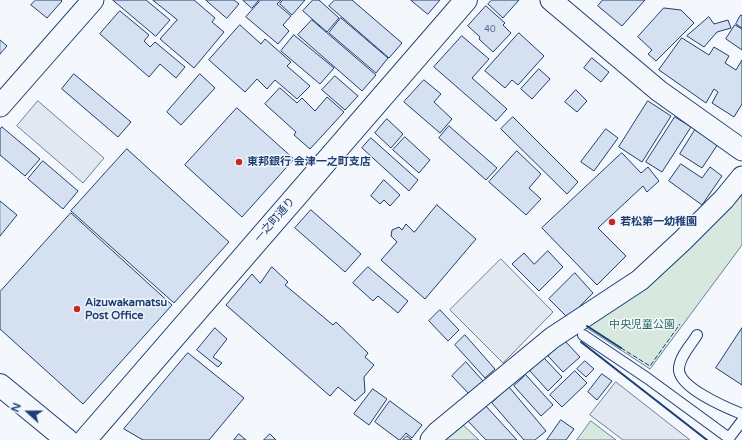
<!DOCTYPE html>
<meta charset="utf-8">
<style>
body{margin:0}
#map{position:relative;width:742px;height:440px;overflow:hidden;background:#f4f7fb;font-family:"Varela Round",sans-serif}
canvas{display:block}
.north{position:absolute;left:8px;top:392px;width:40px;height:40px;-webkit-text-stroke:3px #f4f7fb;paint-order:stroke;rotate:291deg;font-size:11px;font-weight:700;line-height:16px;text-align:center;color:#1d3f73}
.north::after{content:'';display:block;margin:auto;width:14px;height:18px;background:#1d3f73;clip-path:polygon(50% 0,100% 100%,50% 72%,0 100%)}
</style>
<div id="map">
<canvas width="742" height="440"></canvas>
<div class="north">N</div>
</div>
<script>
const g = document.querySelector('canvas').getContext('2d');
g.lineJoin = 'round';
function fillPath(path, color) {
  g.fillStyle = color;
  g.fill(path, 'evenodd');
}
function strokePath(path, color, width, dash) {
  g.strokeStyle = color;
  g.lineWidth = width;
  g.lineCap = dash ? 'butt' : 'round';
  g.setLineDash(dash || []);
  g.stroke(path);
}
function write(font, color, halo, rows, align = 'center') {
  g.font = font + ' "Varela Round","Noto Sans JP",sans-serif';
  g.lineWidth = 3;
  g.setLineDash([]);
  g.textBaseline = 'middle';
  g.strokeStyle = halo;
  g.fillStyle = color;
  for (const [text, x, y, turn = 0] of rows) {
    g.save();
    g.translate(x, y);
    g.rotate((+turn || 0) * Math.PI / 180);
    g.textAlign = isNaN(turn) ? turn : align;
    if (halo) g.strokeText(text, 0, 0);
    g.fillText(text, 0, 0);
    g.restore();
  }
}
const green = new Path2D(`
 M742,181V245L650,369L584,326Z
 M591,421L616,440H577Z
 M460,422L479,440H440Z`);
fillPath(green, '#d7e8df');
strokePath(green, '#687fa3', 1);
const parking = new Path2D(`
 M38,101L104,158L83,183L17,126Z
 M501,259L553,312L503,363L450,310Z
 M616,382L690,440H623L590,415Z`);
fillPath(parking, '#e3e8f0');
strokePath(parking, '#687fa3', 1);
const building = new Path2D(`
 M36,0H61L62,1L47,18L31,5Z
 M113,0H146L170,20L156,36Z
 M153,0H194L215,18L212,22L224,32L194,68L160,39L177,20Z
 M206,0H234L239,4L227,18Z
 M243,0H259L252,8Z
 M261,0H281L277,4L291,16L283,25L289,31L278,44L246,17Z
 M283,0H305L292,15L280,4Z
 M313,0H319L339,18L327,32L303,11Z
 M335,0H352L402,43L389,58L329,6Z
 M411,0H440L428,14Z
 M492,0H519L503,18L488,4Z
 M603,0H645L622,26L598,6Z
 M486,6L505,23L503,25L511,33L493,52L479,39L480,37L468,26Z
 M664,8L681,10L694,23L656,61L648,54L652,50L638,37Z
 M120,11L149,35L144,41L150,47L155,42L185,67L176,78L160,64L149,77L100,34Z
 M741,15L742,16V28L736,24Z
 M709,17L714,24L728,20L731,28L717,32L704,47L687,36Z
 M341,18L388,58L376,73L329,33Z
 M312,20L376,75L362,91L298,35Z
 M240,25L261,44L265,39L291,62L287,66L310,86L297,99L275,80L267,89L257,79L245,92L209,60Z
 M735,25L742,29V50L726,39Z
 M519,33L544,56L518,85L512,80L505,88L485,71Z
 M294,35L334,68L320,84L281,51Z
 M462,36L489,59L472,78L507,109L496,121L434,67Z
 M682,38L709,55L714,47L729,56L725,63L736,70L742,60V104L734,117L712,103L718,92L714,89L706,103L659,70Z
 M0,40L7,46L0,54Z
 M592,58L609,72L601,82L584,68Z
 M539,69L550,79L532,99L521,89Z
 M74,74L131,122L118,137L62,89Z
 M200,74L215,88L181,125L167,112Z
 M335,76L358,96L345,110L322,90Z
 M424,80L441,94L434,102L452,119L440,133L404,102Z
 M280,88L297,103L302,98L315,111L327,97L344,112L310,149L294,135L296,132L265,104Z
 M576,90L587,101L577,112L565,102Z
 M648,101L671,116L642,162L619,147Z
 M237,108L294,159L242,217L185,165Z
 M513,117L578,182L567,194L501,129Z
 M675,117L691,127L662,172L646,162Z
 M387,119L403,134L391,148L375,133Z
 M449,126L497,168L486,180L439,138Z
 M2,127L40,159L25,176L0,155V130Z
 M606,129L618,138L594,171L581,162Z
 M695,130L718,144L702,168L680,154Z
 M405,137L430,160L419,173L393,150Z
 M371,138L418,180L409,191L362,148Z
 M127,149L229,242L174,303L71,211Z
 M517,151L541,174L529,188L541,199L526,215L489,182Z
 M622,153L641,173L648,167L659,181L647,192L643,186L598,228L626,256L597,285L542,228Z
 M43,161L78,191L63,209L28,179Z
 M681,164L702,178L710,167L722,176L702,205L669,181Z
 M384,180L400,195L390,206L384,200L380,204L371,196Z
 M0,201L17,215L0,236Z
 M437,205L476,239L425,299L381,260L397,242L391,236L392,230L399,227L402,230L406,224L414,232Z
 M311,210L361,254L345,272L295,228Z
 M71,213L172,305L83,404L0,329V292Z
 M548,251L563,267L539,291L512,264L524,253L534,264Z
 M272,267L288,282L285,285L333,325L336,322L368,353L365,357L374,365L364,377L365,392L355,401L338,387L330,396L226,305L252,274L260,283Z
 M368,267L408,301L398,313L378,296L373,301L353,283Z
 M575,273L593,293L568,318L549,299Z
 M440,310L459,330L448,341L429,321Z
 M215,328L227,339L213,357L222,363L218,367L197,350Z
 M742,328V385L716,368Z
 M465,335L495,369L485,378L455,345Z
 M565,341L580,357L563,372L548,356Z
 M188,353L244,398L209,440H143L124,429Z
 M544,358L562,377L548,391L530,371Z
 M585,361L594,369L586,377L577,369Z
 M466,362L483,381L469,394L452,376Z
 M575,371L587,383L562,407L550,395Z
 M602,374L612,381L597,400L588,392Z
 M526,375L553,405L541,416L514,386Z
 M509,387L546,431L535,440H524L492,403Z
 M373,389L387,399L369,425L354,414Z
 M390,401L422,425L412,438L406,433L400,440H399L375,422Z
 M484,404L517,440H486L467,420Z
 M561,420L574,429L566,440H547Z
 M239,434L246,440H234Z
 M270,434L276,440H264Z
 M407,436L412,440H403Z`);
fillPath(building, '#d5e0f0');
strokePath(building, '#1d3f73', 1);
const lane = new Path2D(`
 M583,335L647,378L729,438L742,421
 M697,335C691,345 680,356 679,368C677,387 727,408 742,414`);
const street = new Path2D(`
 M551,0L659,91L742,150
 M0,106L93,0
 M431,440L438,432L552,338L640,280L682,241L724,199L742,177`);
const secondary = new Path2D(`
 M85,440L466,0`);
const highway = new Path2D(`
 M0,385L67,440`);
strokePath(lane, '#1d3f73', 12);
strokePath(street, '#1d3f73', 23);
strokePath(secondary, '#1d3f73', 24);
strokePath(highway, '#1d3f73', 24);
strokePath(lane, '#f4f7fb', 10);
strokePath(street, '#f4f7fb', 21);
strokePath(secondary, '#f4f7fb', 22);
strokePath(highway, '#f4f7fb', 22);
strokePath(new Path2D(`
 M621,348L650,366L680,324`), '#1d3f73', 1, [5, 2]);
strokePath(new Path2D(`
 M587,326L621,348
 M581,342L707,440`), '#1d3f73', 2);
for (const [x, y, r, color] of [
 [239,162,4,"#c62828"],
 [612,222,4,"#c62828"],
 [77,309,4,"#c62828"]
]) {
  const dot = new Path2D();
  dot.arc(x, y, r, 0, 2 * Math.PI);
  g.fillStyle = color;
  g.fill(dot);
  strokePath(dot, '#f4f7fb', 1.5);
}
write('9px', '#4b6792', null, [
 ["40",490,30]
]);
write('bold 11px', '#1d3f73', '#f4f7fb', [
 ["東邦銀行 会津一之町支店",247,162],
 ["若松第一幼稚園",620,222],
 ["Aizuwakamatsu",85,303],
 ["Post Office",85,316]
], 'left');
write('11px', '#1d3f73', '#f4f7fb', [
 ["一之町通り",275,220,-49]
]);
write('11px', '#2c6c60', '#f4f7fb', [
 ["中央児童公園",642,325]
]);
</script>
